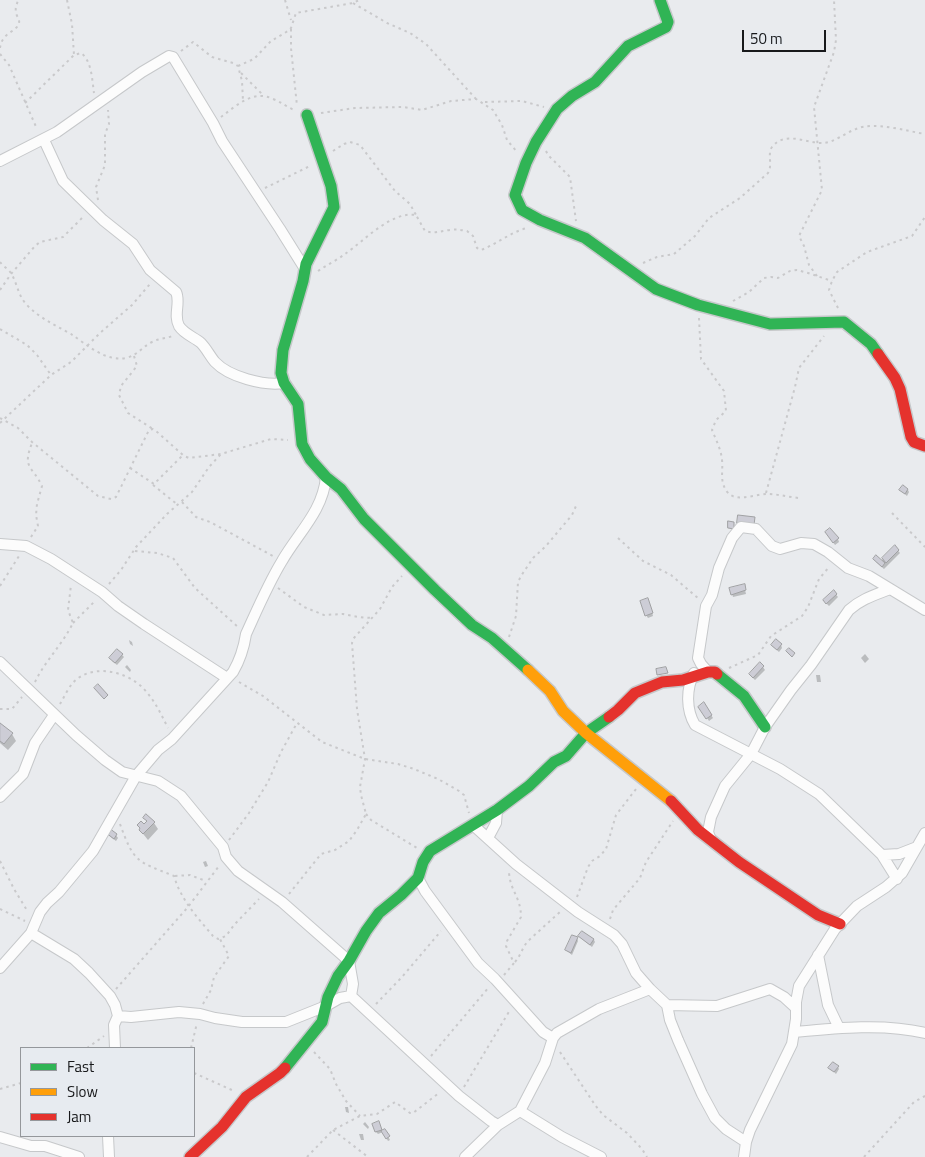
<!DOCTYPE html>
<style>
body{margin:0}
#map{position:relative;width:925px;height:1157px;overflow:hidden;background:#e9ebee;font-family:"Titillium Web",sans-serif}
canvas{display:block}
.legend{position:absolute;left:20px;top:1047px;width:175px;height:90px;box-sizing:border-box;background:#e7ebf0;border:1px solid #94979b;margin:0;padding:6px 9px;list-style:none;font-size:15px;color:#18191b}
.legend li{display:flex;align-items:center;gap:10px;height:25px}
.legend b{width:25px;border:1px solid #94979b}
.scale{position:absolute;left:742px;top:30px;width:84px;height:22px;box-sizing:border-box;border:2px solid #18191b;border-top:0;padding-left:6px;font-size:15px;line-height:18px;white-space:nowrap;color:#18191b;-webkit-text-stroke:4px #e7ebf0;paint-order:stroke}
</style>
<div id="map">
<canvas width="925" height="1157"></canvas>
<ul class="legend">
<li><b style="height:6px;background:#30b455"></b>Fast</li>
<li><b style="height:6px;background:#ff9f0a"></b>Slow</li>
<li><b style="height:6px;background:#e5322d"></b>Jam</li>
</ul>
<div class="scale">50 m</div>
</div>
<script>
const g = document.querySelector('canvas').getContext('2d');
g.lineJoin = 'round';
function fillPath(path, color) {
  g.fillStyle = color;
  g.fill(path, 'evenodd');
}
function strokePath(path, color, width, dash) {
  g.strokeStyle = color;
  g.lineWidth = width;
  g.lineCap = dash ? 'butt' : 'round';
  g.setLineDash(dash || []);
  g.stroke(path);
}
fillPath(new Path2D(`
 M900,490H908L909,492L907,496Z
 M828,535L838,539L839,542L835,545Z
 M895,547L900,553L884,569L876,562L881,561Z
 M744,586L746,594L733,597L732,594Z
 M833,591L838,597L829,606L826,603Z
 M649,602L653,616L648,618L646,615Z
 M129,640L132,642L133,646L130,644Z
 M781,645L782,648L779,652L772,646Z
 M865,654L869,659L865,663L861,658Z
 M122,655L124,657L117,665L112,661Z
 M127,665L131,670L130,672L125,667Z
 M763,667L765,670L755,680L752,677Z
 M816,675H820L821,682H817Z
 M704,704L713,718L709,721L700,707Z
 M1,725L12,734L16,741L8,750L0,743Z
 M145,818L154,823L158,829L148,840L140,830L147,822Z
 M109,829L116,835L118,838L116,841L108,835L107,832Z
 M206,861L208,866L205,867L203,862Z
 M580,937L594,940L595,942L592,947Z
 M577,938L578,941L572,955L566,950Z
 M838,1067L839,1069L836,1074L830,1068Z
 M345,1107H348L349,1113L346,1112Z
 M365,1122L369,1127L368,1129L363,1124Z
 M380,1125L382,1132L385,1131L390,1140L388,1141L383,1132L378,1134L376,1132Z
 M359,1134H363L364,1140H361Z`), '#0003');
const building = new Path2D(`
 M903,485L908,489L905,494L899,490Z
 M738,515L755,517L754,525L737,523Z
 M728,521L734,522V529L728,528Z
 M830,528L839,538L833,543L825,532Z
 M895,545L899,550L886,563L882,558Z
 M876,555L885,563L882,567L873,559Z
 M745,584L746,590L731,595L729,588Z
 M834,590L837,594L826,604L823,600Z
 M648,598L653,613L645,616L640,601Z
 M776,639L782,644L777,650L771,645Z
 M789,648L795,653L792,657L786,651Z
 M117,649L123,654L115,663L109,658Z
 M760,662L764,666L753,678L749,674Z
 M666,667L668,673L657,675L656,669Z
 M98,684L108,695L104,699L94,688Z
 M704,702L712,715L706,719L698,707Z
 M0,723L13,733L4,744L0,741Z
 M146,814L155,822L143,834L139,830L140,828L137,825L141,821L144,824L147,821L143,818Z
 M109,828L117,834L114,839L105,832Z
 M582,931L594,939L590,945L578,936Z
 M572,935L578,937L571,953L565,950Z
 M833,1062L839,1066L834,1072L828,1068Z
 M379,1121L382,1130L375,1132L372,1124Z
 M385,1129L390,1136L386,1139L381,1131Z`);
fillPath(building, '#cdcdd6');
strokePath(building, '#a0a1a3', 1);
const street = new Path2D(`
 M44,140L63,181L103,220L133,244L150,270L176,292C181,302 173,315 179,326C184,334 194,337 201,343C206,348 210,356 215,362C229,377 264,386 284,383
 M0,161L57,132L142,72L169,56L173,57L213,123L222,141L280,229L305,269
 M0,544L26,546L51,559L102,592L118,606L144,624L227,678
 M0,662L76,735L105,760L122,772L158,781L181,796L223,847L226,857L238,871L282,902L349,961L353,984L351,996
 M708,672L701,664L698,658L706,606L712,595L719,568L732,538L741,527L756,529L772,546L780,549L801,543L814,544L828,552L848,568L869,576L925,610
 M694,673C686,689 686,710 695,725L780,769L819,794L882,855L897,879
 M0,797L23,774L35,743L54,715
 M473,825L516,864L578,912L614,935L622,944L636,973L650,989L667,1005L670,1020L678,1040L702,1094L715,1118L726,1129L746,1142
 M488,838L496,823L497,810
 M711,840L708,832L711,817L725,786L751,754L765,727L791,690L811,665L849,610C861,599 875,595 890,589
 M882,855L899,854L917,847
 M418,878L425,891L478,963L495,979L543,1032L553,1038
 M31,933L74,959L89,973L110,996L115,1005L118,1016L114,1025L115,1048
 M818,955L828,1005L839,1028
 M0,968L31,933L40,912L47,903L59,892L93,851L136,776L158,750L172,739L233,672C240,660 244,647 246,634C257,610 268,584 282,561C298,533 323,511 326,477
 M667,1005L717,1006L770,989L784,997L796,1008
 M118,1016L131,1017L179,1012L200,1014L215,1018L242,1022H286L326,1006L340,998L351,996L459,1096L491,1121L498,1125
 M795,1032C836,1028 885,1023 925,1033
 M520,1111L562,1137L601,1157
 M108,1136L109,1157
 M0,1137L31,1146H45L79,1157
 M465,1157L498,1125L520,1111L545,1063L553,1038L557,1033L599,1009L650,989
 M744,1157L746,1142L750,1130L792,1044L796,1019V1002L799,986L835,929L857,906L886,887L902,873L925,833`);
const fast = new Path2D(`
 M660,0L668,22L666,27L628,46L595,82L572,96L557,109L536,142L526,163L515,195L522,210L540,220L585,238L656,289L698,305L770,324L844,322L871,344L878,354
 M307,115L331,186L334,207L306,264L303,281L283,350L281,373L284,383L298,404L302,444L310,459L326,477L341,489L364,519L435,590L472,625L492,638L528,670
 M717,674L744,696L765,727
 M285,1068L322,1022L328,997L338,976L349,961L366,931L379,913L401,895L418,878L423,862L430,851L497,810L529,786L554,762L566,756L586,733L609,717`);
const slow = new Path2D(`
 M528,670L550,691L563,711L586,733L671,801`);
const jam = new Path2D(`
 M878,354L895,378L900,389L911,437L914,442L925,446
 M609,717L618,710L635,693L662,682L683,680L708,672H715L717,674
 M671,801L698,830L739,862L818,915L840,924
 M190,1157L222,1127L246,1097L280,1073L285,1068`);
strokePath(street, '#c6c8ca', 12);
strokePath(fast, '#c6c8ca', 14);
strokePath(slow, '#c6c8ca', 14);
strokePath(jam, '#c6c8ca', 14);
strokePath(new Path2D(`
 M67,0L72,24L74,55
 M285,0L291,20
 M353,3L387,23L410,33L426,44L476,99
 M291,29V48L297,106
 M0,48C2,32 17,32 19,23C20,19 16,16 16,12C15,8 17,4 18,0
 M181,51L193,42L212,57L233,63L238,66L242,81L243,101
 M0,54L9,65L37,129
 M238,66L254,59L271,41L288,31L291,28L296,13L353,3L359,0
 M241,73L264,96
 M485,102L522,101L544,107
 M25,103L70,59L74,55L81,53C92,61 92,80 94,93
 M321,113L355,108L403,107L422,110L451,101L476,99L493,110L502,125L507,140L517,152
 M221,117C236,106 253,89 273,99C281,102 287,107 294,110
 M333,151L344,144L350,142L360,145L395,191L410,204L416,215
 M546,151L548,155L570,177L576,221
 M265,188L310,166
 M98,200L96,187L105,165V134L109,124L108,110
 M0,262C3,266 8,269 11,273C17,283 18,295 26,304C39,318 55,325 71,334C86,344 105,362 126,358C138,355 142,347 152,342C159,338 167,339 174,335
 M643,263L657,257L674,254L695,236L709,218L740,198L768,173C773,165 767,154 772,147C785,130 808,144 824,143C835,142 845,133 856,129C874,121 906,131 925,134
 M318,271C327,265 337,260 345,254C364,241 391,211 416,215L425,231C434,234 441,231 450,230C456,229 461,230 467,231L473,236L477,248L481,250C497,244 511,232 527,228
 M817,276L809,265L804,246L799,236L822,190L814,107L834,52L836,40L834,0
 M0,290L11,274L35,246L40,242L63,237L83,217
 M733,301L749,292L764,278L771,277L778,278L790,271L797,270L808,273L832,281
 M838,308L829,290L832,281L837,272L867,252L912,236L925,217
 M699,318L701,359L724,391L726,411L716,420L712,430C716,440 721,449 722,460C723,468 721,476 723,483C729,507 752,494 767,494C778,494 788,497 799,498
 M0,329L27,345L37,355L51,375
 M134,356L137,366L121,386L119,395L128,413L153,429
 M0,418L18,428L32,442L98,496L111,499L116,497L149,430L153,429L156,431L184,456L189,458L221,454L271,439L288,440
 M0,423L51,375L71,362L100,333L132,305L150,284
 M130,468L154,484L183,455
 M153,485L178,505
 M766,493L795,387L799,368L824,336
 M182,502L196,517L210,522L273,556
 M892,513L925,547
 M31,537L38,526L36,515L37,504L42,486C32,465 22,469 32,443
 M618,538L643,561L671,575L699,599
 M135,551L157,553L173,558L195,588L238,627
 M109,584L121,570L136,547L167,514L192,492L209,467L221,454
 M0,586L19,556
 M278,588L304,607L324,615L343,614L358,617L372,618
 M73,623L96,600
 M509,637L516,616L518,582L521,576L533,558L546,546L572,515L576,506
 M729,668L758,655L771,636L802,616L808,607L819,579L829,567
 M35,682C45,661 62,645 73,623L68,610L71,585
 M239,682L263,696L322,742L365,759L398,764L414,769L438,779L459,791L464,795L469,813
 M60,704C65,696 69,685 77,679C96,664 128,672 144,689C155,701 161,714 168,728
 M0,709H12L22,697
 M366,814L371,820L417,848
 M120,824C134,863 137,861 174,876C181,900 197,917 213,936L218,939L226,936L234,925L259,899
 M229,840L249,813L268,782L281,752L297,723
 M0,861L14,889L28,912
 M175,876L190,875L206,881
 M289,894L321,854L335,850L349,841L357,830L366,814L361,795L360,787L365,759L357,709L352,643L353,639L380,609L392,587L402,576
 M577,897L588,867L592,861L600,856L606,849L616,815L636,789
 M0,909L25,921
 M610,919L613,910L640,878L646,862L673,821
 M515,962C521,955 522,948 528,941L561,911
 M504,975L514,963L506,946L507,941L521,917C521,897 510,891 509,872
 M116,989L188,907L219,866
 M203,1004L211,990L214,977L229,956L220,939
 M376,1004L402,977L441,931
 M87,1048L104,1036
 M191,1048L197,1023
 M314,1052L330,1069L336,1084L346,1101L360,1116
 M560,1052L595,1105L603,1115L627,1133L642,1149L647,1157
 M431,1056L489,987
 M194,1073L234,1091
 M464,1087L510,1010
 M0,1089L21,1083
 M333,1130L368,1157
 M307,1157L333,1130L360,1116L377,1114L395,1102L410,1113H413L439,1093
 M864,1157L914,1102L925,1096`), '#c9c9cb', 2, [2.5, 4]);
strokePath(street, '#fcfcfc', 10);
strokePath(fast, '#30b455', 11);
strokePath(slow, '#ff9f0a', 11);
strokePath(jam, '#e5322d', 11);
</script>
